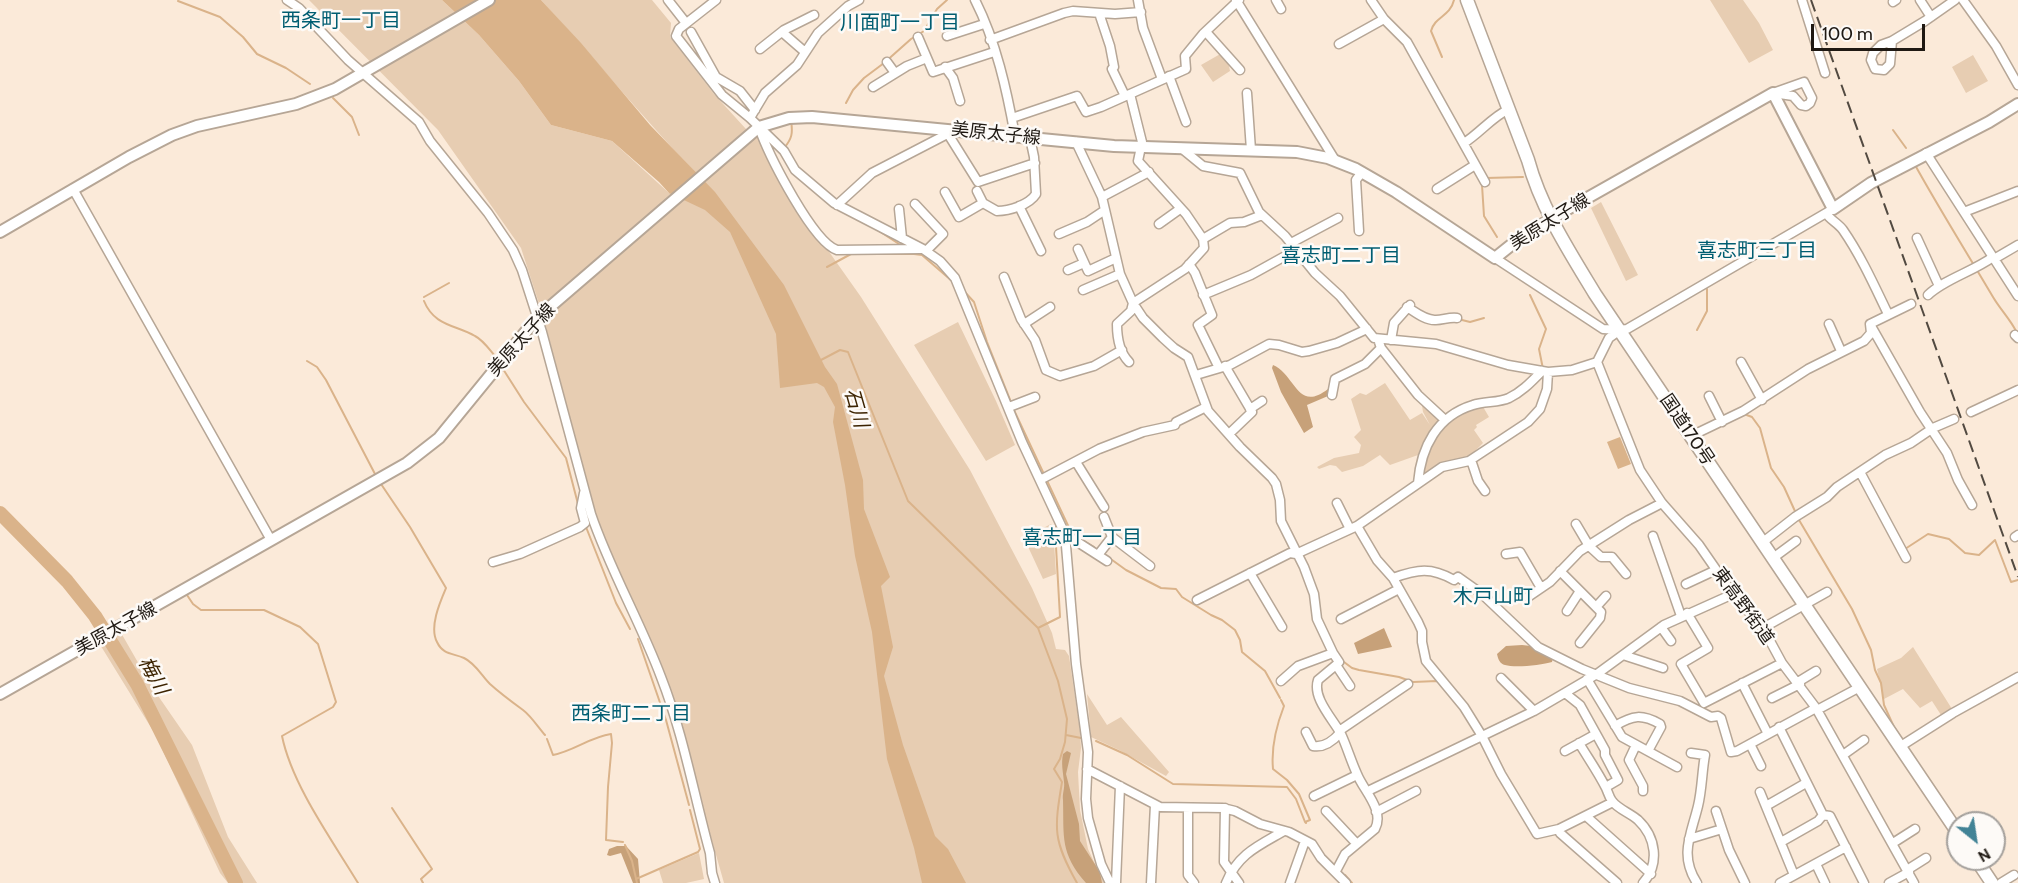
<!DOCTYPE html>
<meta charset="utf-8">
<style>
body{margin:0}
#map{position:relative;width:2018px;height:883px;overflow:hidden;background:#fbead9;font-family:Cabin,sans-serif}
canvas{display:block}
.north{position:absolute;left:1946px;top:811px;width:60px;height:60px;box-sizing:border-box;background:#fdfaf7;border:2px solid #a4a09c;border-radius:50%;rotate:150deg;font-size:16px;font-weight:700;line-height:24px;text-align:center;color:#1f1913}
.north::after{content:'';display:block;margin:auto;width:21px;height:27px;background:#428396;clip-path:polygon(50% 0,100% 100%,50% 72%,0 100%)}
.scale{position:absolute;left:1811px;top:24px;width:114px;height:27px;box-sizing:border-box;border:3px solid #1f1913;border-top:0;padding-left:8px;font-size:18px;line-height:21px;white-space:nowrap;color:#1f1913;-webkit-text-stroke:4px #fdfaf7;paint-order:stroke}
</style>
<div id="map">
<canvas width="2018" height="883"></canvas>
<div class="north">N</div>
<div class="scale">100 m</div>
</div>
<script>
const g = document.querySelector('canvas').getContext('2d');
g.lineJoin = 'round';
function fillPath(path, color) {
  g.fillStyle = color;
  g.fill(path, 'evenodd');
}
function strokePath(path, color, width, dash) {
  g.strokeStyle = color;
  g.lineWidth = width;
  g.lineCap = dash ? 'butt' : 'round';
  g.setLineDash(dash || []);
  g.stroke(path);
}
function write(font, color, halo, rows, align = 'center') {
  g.font = font + ' Cabin,"Noto Sans JP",sans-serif';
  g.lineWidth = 5;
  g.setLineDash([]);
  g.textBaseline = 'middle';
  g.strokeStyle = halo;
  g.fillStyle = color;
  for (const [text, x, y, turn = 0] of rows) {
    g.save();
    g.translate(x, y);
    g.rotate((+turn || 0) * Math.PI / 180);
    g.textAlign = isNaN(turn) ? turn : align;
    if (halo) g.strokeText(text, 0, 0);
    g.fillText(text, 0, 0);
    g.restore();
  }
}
fillPath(new Path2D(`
 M309,0H442L479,35L519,81L551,125L612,141L669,193L693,170C640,115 593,56 541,0H652L671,23L670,37L714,94L746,129L757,136L769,162L796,205L861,297L970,470L1032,588L1052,633L1056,649L1065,650L1069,656L1080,731L1081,748L1078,772L1080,810L1088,849L1104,883H724L665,675L596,519L544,319L521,248L438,130Z
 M1710,0H1743L1759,23L1773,50L1749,63Z
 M1222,53L1229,66L1230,71L1213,82L1201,65Z
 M1973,55L1988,81L1966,93L1952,67Z
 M1601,202L1638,275L1626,281L1591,208Z
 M958,322L996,401L1015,445L986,461L914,345Z
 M1385,383L1410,420L1422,413L1430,425L1423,412L1421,399L1441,419L1432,428L1418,455L1390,465L1380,455L1363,466L1342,472L1336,466L1330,465L1319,469L1317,467L1334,458L1359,453L1361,445L1354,437L1361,430L1351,399L1360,393L1366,395Z
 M1482,405L1489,417L1476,425L1477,427L1474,430L1483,443L1471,455L1443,464L1421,477L1432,438L1457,413Z
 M1051,524L1053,526L1056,574L1043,579L1024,538Z
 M120,631L152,687L192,745L228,837L257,883H228L220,873L155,734L99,643Z
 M1913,647L1952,709L1941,715L1932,701L1920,708L1903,689L1884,699L1877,669L1901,658Z
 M1087,694L1107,725L1121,717L1169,772L1166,776L1119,750L1091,737Z
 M699,853L704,879L686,883H663L659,870Z`), '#e7cdb2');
fillPath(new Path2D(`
 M1273,365C1296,375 1297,413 1328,389V396L1307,405L1313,427L1304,433L1281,392L1272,368Z
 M1384,628L1392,647L1358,654L1354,643Z
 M1522,645L1540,647L1553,657L1552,662C1542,665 1515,668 1505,665C1500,664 1498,659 1497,654L1506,646Z
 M1067,751L1071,753L1066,774L1079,824L1080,841L1100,872L1102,883H1086C1060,853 1064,838 1063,800C1062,794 1065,788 1064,782C1063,771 1061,764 1063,754Z
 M617,846H626L638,859L640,883H633L621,853L610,856L607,855L609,849Z`), '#c7a179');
fillPath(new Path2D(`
 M442,0H541L581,43L650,125L715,192L784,285L825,367L837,384L863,480L864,509L890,577L881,586L893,647L884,676L903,745L935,836L948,849L966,883H922L914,848L887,759L872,632L855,556L845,485L833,422L835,407L824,387L817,383L780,388L776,334L730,232L705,210L669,193L659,182L612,141L551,125L519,81L479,35Z
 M1620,437L1631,464L1618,469L1607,442Z`), '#dab38a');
strokePath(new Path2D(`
 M178,1L220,17L243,37L257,54L286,68L310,84
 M1442,57L1431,31C1435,16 1450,17 1454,0
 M333,98L352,117L359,135
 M846,103L853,90L864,78L884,63L911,39L924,31L937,9L947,0
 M1893,130L1906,148
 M784,148C792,139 793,133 791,121
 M1915,165C1940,210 1967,253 1993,297C2000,309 2010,319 2016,331
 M1486,178L1523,177
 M1482,185L1484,216L1497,237
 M879,231L902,246
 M827,267L851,254H914L922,255L952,281
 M963,290L974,302L987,342L1011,402
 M1530,295L1546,329L1539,349L1543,369
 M424,297L449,283
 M424,301C434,326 456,325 475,336C483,340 489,349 495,356
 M1458,319L1470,322L1484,318
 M1697,330L1707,311V289
 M821,360L840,350L848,352L908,501L1038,628L1058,681L1067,719L1065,742L1060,759L1054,769L1062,782C1054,830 1053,840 1077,883
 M307,361L317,367L326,380L375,474
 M503,369L524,402L566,458L578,504
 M1013,408L1064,517L1062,519
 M1744,414L1752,417L1760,428L1771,468L1784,487L1799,520L1852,609L1871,650L1875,670L1881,683L1884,705L1894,727L1902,739
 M381,484L410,527L446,588C440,602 429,627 437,642C443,655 453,653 464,658C475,663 482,676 490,684C501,694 512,702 523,710C531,716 538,727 545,735
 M1064,517L1072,534L1094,547
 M586,527L616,603L630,629
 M1905,549L1928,534L1949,539L1965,553L1979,555L1995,540L2011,582L2018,580
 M1108,557L1126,570L1161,588L1176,589L1182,597L1211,615L1222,620L1235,630L1240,640L1242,652L1265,671L1280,698
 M187,595L193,604L201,610H264L300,627L318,644L336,702L333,707L282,736C292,785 332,840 358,883
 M1038,628L1060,617L1055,529L1058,522
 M638,639L666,720L689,805
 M1344,662L1352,668L1359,670L1399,677L1413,682L1437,681L1440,683
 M1281,700L1284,706C1277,724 1271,748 1273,769L1287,780L1299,794L1310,820L1305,822L1306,823
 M1066,735L1081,738
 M547,739L553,755C574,751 590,737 611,734L612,743L608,787L606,840L623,842
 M1096,741L1127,755L1173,784L1287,787L1296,799L1305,822
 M392,808L432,869L421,879L423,883
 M625,845L632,861L637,883
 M1345,875L1352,883
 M636,879L698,852L700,849L690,810`), '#dab38a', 2);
strokePath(new Path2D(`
 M0,513L67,581L95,616L137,684L236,883`), '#dab38a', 14);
const minor = new Path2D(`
 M287,0L299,8L348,60L419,122L430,141L488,213L513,250L522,270L542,332L591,514C610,570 640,621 661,677C683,733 694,795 710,853L712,873L715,883
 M668,0L686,23
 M716,0L679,29L676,36L722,95L750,118L784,151L795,170L834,203L923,249L940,261L955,278L1022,442L1065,534L1076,664L1088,752L1086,799L1088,818L1101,864L1110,883
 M975,0C996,41 1007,91 1015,136
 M1138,0L1143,28L1162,79
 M1236,0L1335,160
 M1276,0L1281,9
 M1371,0L1384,19L1407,42L1485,182
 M1802,0L1825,73
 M1920,0L1931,17
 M1963,0L1996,46L2018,85
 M1893,2L1896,0
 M1099,13L1110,46L1114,67L1112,69L1125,96
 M691,32L716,77L740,91L755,110
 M782,32L805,52
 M1206,32L1240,70
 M947,36L984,24
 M918,37L933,72L994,52
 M990,40L1064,13L1073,11L1115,14L1141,12
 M1892,41L1890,64L1884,70L1875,69L1871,60L1873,53L1881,45L1892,41L1925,21L1955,0
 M1339,44L1384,19
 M760,49L784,30L814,15
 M887,62L895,73
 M945,67L953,78L960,101
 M1169,76L1186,122
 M1804,82L1812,98L1810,103L1806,106L1801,105L1793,96L1773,93Z
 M873,87L907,66L927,58
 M1247,93L1251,150
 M750,118L765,93L797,65L818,33L848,6L859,0
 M1012,118L1077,96L1086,112L1101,107L1186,69L1185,56L1203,34L1239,0
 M761,133C771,159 813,242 837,250L920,249
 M948,134L978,182L1035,163
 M1076,142L1102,197L1120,274L1133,303L1143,318L1163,338L1174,348L1188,357L1208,411L1240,447L1272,478L1276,484L1280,500L1281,521L1304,567L1314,594L1317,619L1333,653L1339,662L1336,665L1350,686
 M1464,143C1480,133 1492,117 1509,109
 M1181,148L1203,166L1240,173L1259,212L1285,236L1315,273L1340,296L1374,338L1436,344L1508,365L1548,372L1572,370L1597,362
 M1926,153L2018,296
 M73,189L271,540
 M1437,189L1475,165
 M977,191L983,203L997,211C1009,211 1029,205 1036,194L1034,157L1030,138
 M945,192L959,217L983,203
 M1102,197L1149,172
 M915,204L943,234L926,251
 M837,205L872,173L955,130
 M1019,206L1041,251
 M899,209L902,238
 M1964,212L2018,191
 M1826,213C1830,220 1838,223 1843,230C1861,256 1874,285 1888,314
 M1159,224L1180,209
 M1359,231L1356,180L1362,172
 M1059,234L1087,222L1105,210
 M1917,238L1939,286
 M1203,239L1230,223L1244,222L1262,215
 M1291,243L1338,218
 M1078,249L1088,271L1116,258
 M1495,258L1603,329L1620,330L1627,329L1833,209
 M1994,259L2018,245
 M1189,264L1195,273L1212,315L1198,325L1219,368
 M1068,270L1084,263
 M1004,277L1021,319L1035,340L1046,370L1060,376L1094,366L1122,350
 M1083,290L1120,274
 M1203,295L1251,275L1296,250
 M1928,295C1945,279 1972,272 1993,257
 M1407,307C1415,312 1426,321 1436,320C1443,320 1449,317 1457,318
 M1024,324L1050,307
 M1829,324L1841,351
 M1871,326L1920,412L1947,453L1958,480L1972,505
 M1620,330L1609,338L1597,362L1640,470L1662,503L1699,545L1733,594L1763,628L1782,663L1816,708L1914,883
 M2015,335L2018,338
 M1378,339L1381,348L1418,395L1444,419
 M1391,340L1394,323L1410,305
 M1129,362C1120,353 1117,337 1117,324L1131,311L1133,303L1185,269L1204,248L1203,239L1186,214L1138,161L1142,142L1130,94
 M1741,362L1762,400
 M1225,366L1252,412L1229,434
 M1196,375L1230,365L1269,344L1279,345L1302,352L1309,351L1337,343L1367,329
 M1332,395L1335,379L1365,364L1381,348
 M1709,396L1722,422
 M1009,407L1035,397
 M1250,409L1262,401
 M1971,412L2018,390
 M1691,436L1743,411L1808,369L1864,341L1871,333L1870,324L1911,304
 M1471,460L1478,481L1485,491
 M1076,462L1104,507
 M1860,472L1906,558
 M1040,480L1099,449L1143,432L1175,425L1176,422L1206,407
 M1418,483C1421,447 1437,416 1473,405C1484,401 1499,403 1509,398C1522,392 1532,381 1542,371
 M1337,503L1350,529
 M1104,517L1112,537
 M1576,524L1589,546L1601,557H1612L1626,574
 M1357,526L1377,560L1393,578L1418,622L1422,631V642L1426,661L1464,707L1482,736L1501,774L1537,834L1559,829L1613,802
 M1065,534L1107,561
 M1653,536L1681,616
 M2015,537L2018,535
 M1763,542L1795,517L1827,497L1837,487L1885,455L1911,443L1933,428L1954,419
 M1506,554L1520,552L1541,588
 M1098,555L1112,537L1150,566
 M1773,558L1796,541
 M493,562L520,554L580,527L585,523L581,508L584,493
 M1560,571L1601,612L1600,618L1580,643
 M1250,573L1282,627
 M1393,578C1418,569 1431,567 1454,580L1458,577L1482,594L1538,647L1582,669L1629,688L1680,701L1711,717L1718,716L1721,718L1731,752L1737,751L1816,708
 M1686,584L1716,570
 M1528,597L1550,582L1580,551L1629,520L1662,503
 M1197,600L1290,553L1296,554L1357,526L1442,467L1469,461L1528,422L1540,409L1547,389L1548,372
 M1596,607L1606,596
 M1567,611L1580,591
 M1687,613L1708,648L1681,664L1704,703L1782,663
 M1341,619L1399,589
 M1661,627L1671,641
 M1763,628L1827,592
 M1623,655L1663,668
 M1501,678L1534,711
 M1587,679L1622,737L1677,767
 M1281,681L1298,666L1333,653
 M1798,682L1816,671
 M1742,683L1768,734
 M1565,693L1580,705L1605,750V755L1618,780L1606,787
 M1772,698L1800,684
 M1817,710L1860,687
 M1615,726C1633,715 1642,714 1660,724L1661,727L1648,751
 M1779,727L1823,815L1830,816L1864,883
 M1339,731L1408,684
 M1306,732L1313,746C1324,748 1333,741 1340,733
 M1579,743C1588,758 1598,772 1606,788C1608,792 1609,797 1612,801C1618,809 1630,813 1638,820C1656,837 1660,864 1643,883
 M1750,744L1761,766
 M1636,745L1629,760L1643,786V791
 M1901,746L1953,713L2018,677
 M1565,751L1596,734
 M1691,753L1705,755C1702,771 1702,790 1698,806C1691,835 1679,855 1697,883
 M1843,755L1864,740
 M1087,769L1160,807L1223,808L1235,811L1260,824L1289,832L1312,844L1321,858L1346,883
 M1368,791L1534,711L1597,674L1664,625L1733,594
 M1760,792L1794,875
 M1314,796L1357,775
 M1766,806L1806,783
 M1225,808L1224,862L1239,883
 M1188,809V875L1194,883
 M1326,811L1356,843
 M1716,811L1729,850L1745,883
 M1376,812L1416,791
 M1586,816L1651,874
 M1559,829L1560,833L1617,883
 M1689,839L1722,829
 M1994,841L2000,838
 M1781,842L1818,821L1823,815
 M1893,843L1915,829
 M1816,864L1825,883
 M1907,870L1926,858
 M1336,871L1345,854L1375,829C1385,810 1363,790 1357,774C1351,761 1347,747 1341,734C1333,719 1312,698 1318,680L1336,665
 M1116,883L1120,786
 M1151,883L1155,805
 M1226,883C1238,854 1258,846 1284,831
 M1290,883L1305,841
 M1780,883L1846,847
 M1889,883L1909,872
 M2001,883L2014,875`);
const major = new Path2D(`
 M0,232L129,157L172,135L197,126L296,104L335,89L489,0
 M0,694L407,463L439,438L537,318L759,127L789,118L812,117L1114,146L1297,152L1328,158L1356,169L1396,192L1495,258L1520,238L1566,210L1773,93L1833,209L1871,183L1989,122L2018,104`);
const highway = new Path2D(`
 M1467,0L1528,160C1541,208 1569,251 1595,294L1958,833
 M1976,859L1992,883`);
strokePath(minor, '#b6a696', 11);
strokePath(major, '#b6a696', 14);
strokePath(highway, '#b6a696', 15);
strokePath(minor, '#fff', 8);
strokePath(major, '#fff', 10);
strokePath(highway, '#fff', 12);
strokePath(new Path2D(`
 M1811,0L2018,577`), '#524a41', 2, [12, 6]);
write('18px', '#1f1913', '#fdfaf7', [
 ["美原太子線",996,134,6],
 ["美原太子線",1550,222,-32],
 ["美原太子線",522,340,-48],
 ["国道170号",1687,430,56],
 ["東高野街道",1743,606,54],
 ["美原太子線",116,629,-29]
]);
write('20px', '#005d71', '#fdfaf7', [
 ["西条町一丁目",341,21],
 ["川面町一丁目",900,23],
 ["喜志町三丁目",1757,251],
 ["喜志町二丁目",1341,256],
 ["喜志町一丁目",1082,538],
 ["木戸山町",1493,597],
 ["西条町二丁目",631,714]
]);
write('italic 20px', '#3c2301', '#fdfaf7', [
 ["石川",856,408,74],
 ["梅川",153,676,61]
]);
</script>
